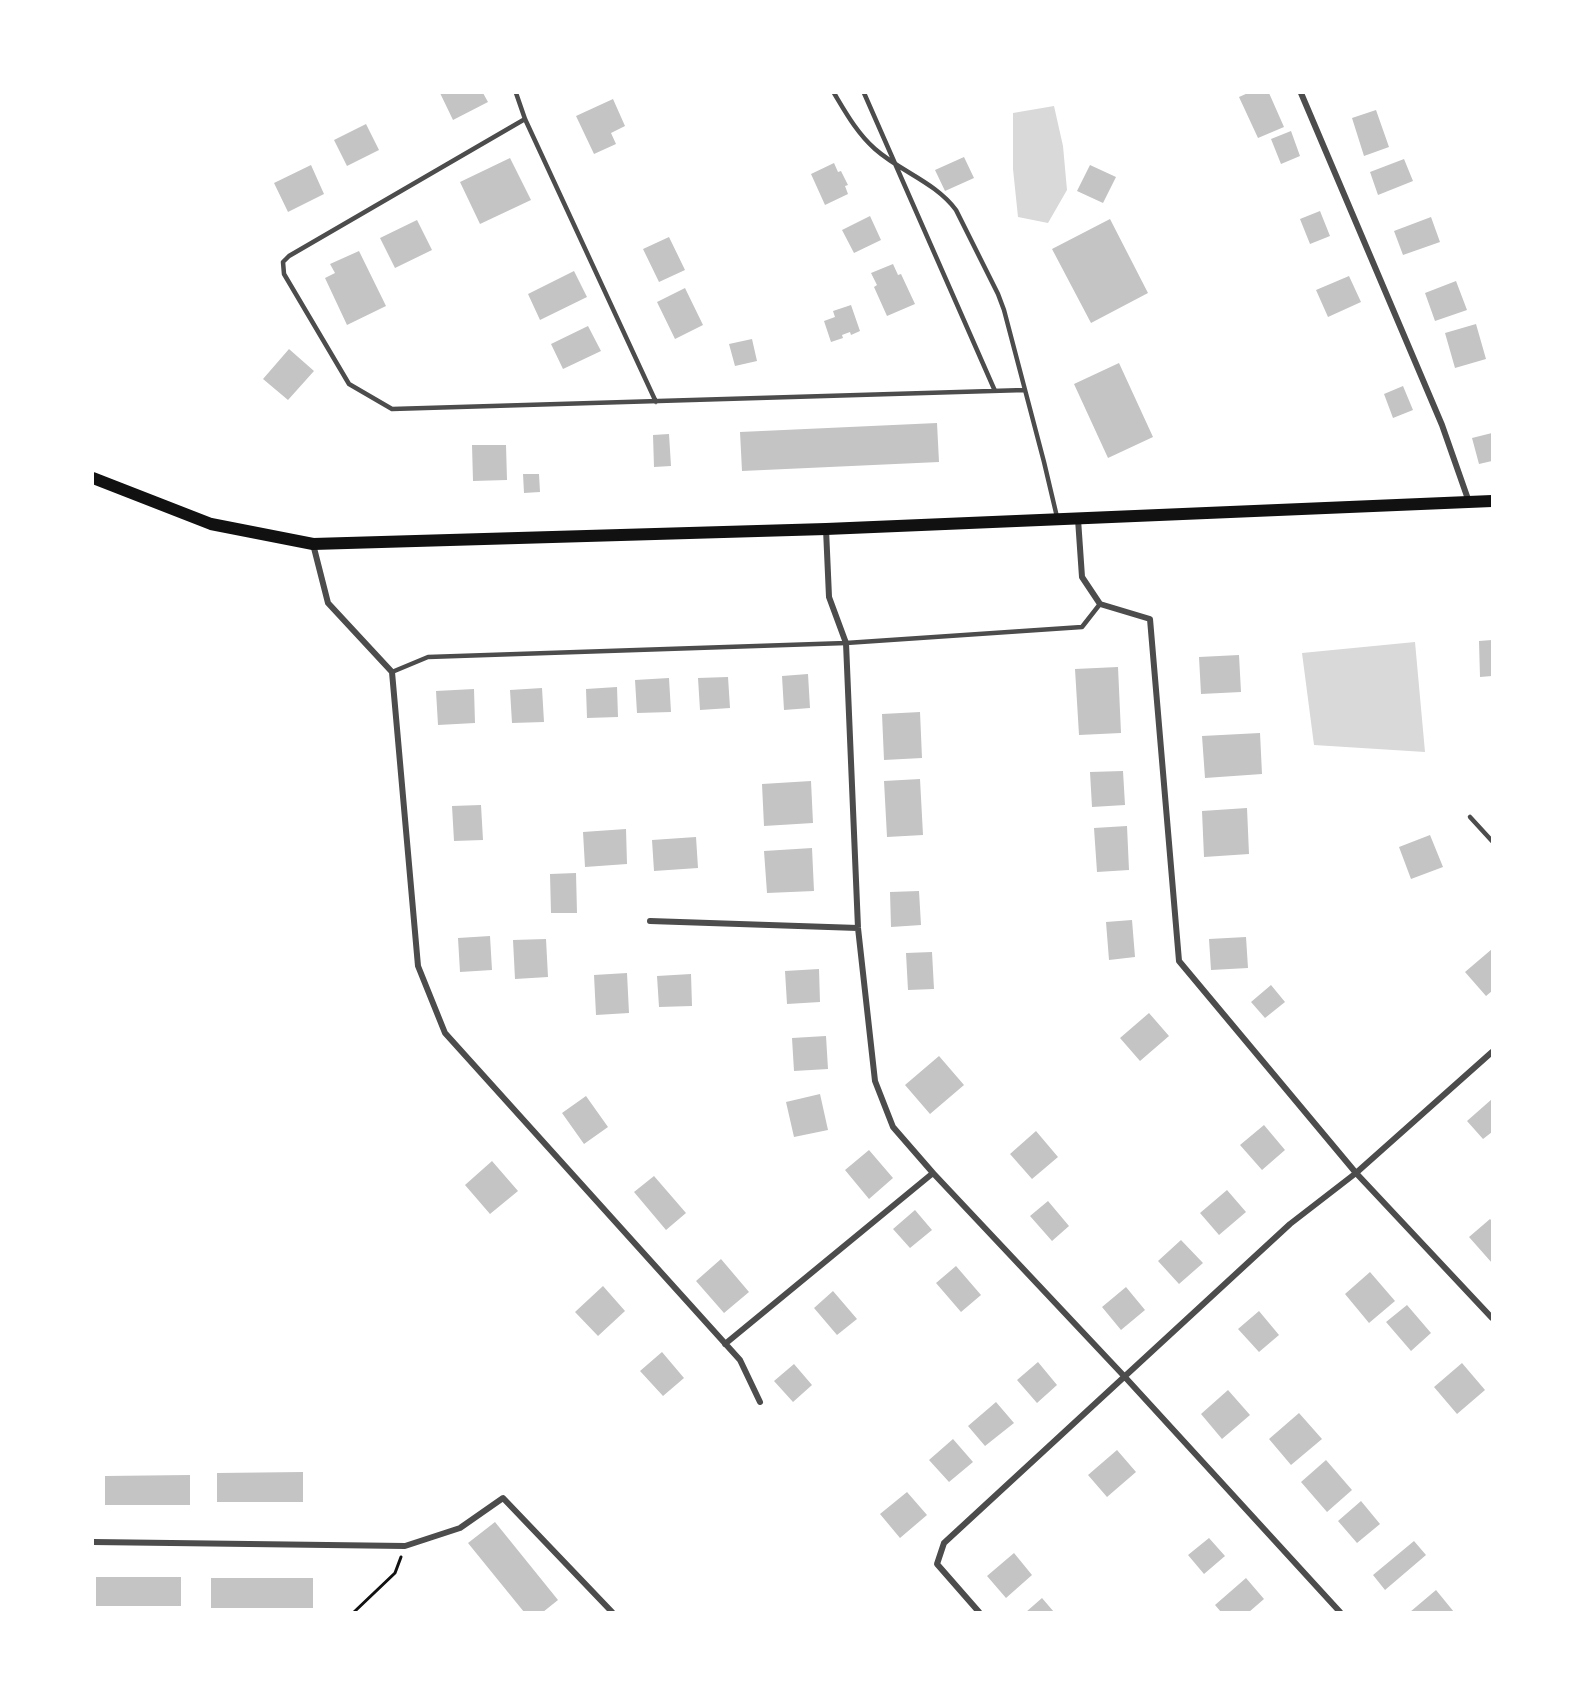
<!DOCTYPE html>
<style>
body{margin:0}
#map{position:relative;width:1585px;height:1705px;overflow:hidden;background:#fff;font-family:Roboto,sans-serif}
canvas{display:block}
.frame{position:absolute;inset:0;border:94px solid #fff;pointer-events:none}
</style>
<div id="map">
<canvas width="1585" height="1705"></canvas>
<div class="frame"></div>
</div>
<script>
const g = document.querySelector('canvas').getContext('2d');
g.lineJoin = 'round';
function fillPath(path, color) {
  g.fillStyle = color;
  g.fill(path, 'evenodd');
}
function strokePath(path, color, width, dash) {
  g.strokeStyle = color;
  g.lineWidth = width;
  g.lineCap = dash ? 'butt' : 'round';
  g.setLineDash(dash || []);
  g.stroke(path);
}
fillPath(new Path2D(`
 M1054,106L1063,146L1067,190L1048,223L1018,217L1013,169V113Z
 M1415,642L1425,752L1314,745L1302,653Z`), '#d9d9d9');
fillPath(new Path2D(`
 M440,93H483L488,102L453,120Z
 M1248,93H1269L1284,127L1258,138L1239,97Z
 M613,99L625,126L611,133L616,144L594,154L576,116Z
 M1376,110L1389,147L1364,156L1352,118Z
 M366,124L379,150L347,166L334,140Z
 M1291,131L1300,156L1281,164L1271,139Z
 M964,157L974,178L945,191L935,170Z
 M510,158L531,200L480,224L460,182Z
 M1404,159L1413,181L1378,195L1370,172Z
 M834,163L838,172L841,171L848,185L845,186L848,194L825,205L811,174Z
 M311,165L324,194L288,212L274,183Z
 M1090,165L1116,177L1103,203L1077,191Z
 M1320,211L1330,236L1310,244L1300,219Z
 M870,216L881,240L854,253L842,230Z
 M1431,217L1440,242L1403,255L1394,231Z
 M1110,219L1148,293L1091,323L1052,249Z
 M417,220L432,250L395,268L380,238Z
 M669,237L685,270L659,282L643,249Z
 M359,251L386,306L347,325L325,278L335,273L330,264Z
 M893,264L898,275L901,274L915,304L887,316L874,287L877,285L871,273Z
 M574,271L587,297L540,320L528,294Z
 M1349,276L1361,302L1328,317L1316,290Z
 M1456,281L1467,310L1435,321L1425,293Z
 M685,288L703,325L675,339L657,302Z
 M851,305L860,331L851,335L850,332L842,335L843,338L831,342L824,321L835,317L833,311Z
 M1476,324L1486,359L1455,368L1445,333Z
 M588,326L601,351L563,369L551,344Z
 M752,339L757,361L735,366L729,344Z
 M289,349L314,371L288,400L263,379Z
 M1119,363L1153,437L1108,458L1074,384Z
 M1403,386L1413,410L1393,418L1384,394Z
 M937,423L939,462L742,471L740,432Z
 M1492,433V461L1479,464L1472,438Z
 M669,434L671,466L654,467L653,435Z
 M472,445H506L507,480L473,481Z
 M523,474H539L540,492L524,493Z
 M1492,640V676L1480,677L1479,641Z
 M1239,655L1241,692L1201,694L1199,657Z
 M1118,667L1121,733L1079,735L1075,669Z
 M808,674L810,708L784,710L782,676Z
 M728,677L730,708L700,710L698,678Z
 M669,678L671,712L637,713L635,680Z
 M617,687L618,717L587,718L586,689Z
 M542,688L544,722L512,723L510,690Z
 M474,689L475,723L438,725L436,691Z
 M920,712L922,758L884,760L882,714Z
 M1260,733L1262,774L1205,778L1202,736Z
 M1123,771L1125,805L1092,807L1090,772Z
 M920,779L923,835L887,837L884,781Z
 M811,781L813,823L764,826L762,784Z
 M481,805L483,840L454,841L452,806Z
 M1247,808L1249,854L1204,857L1202,811Z
 M1127,826L1129,870L1097,872L1094,828Z
 M626,829L627,864L585,867L583,832Z
 M1430,835L1443,867L1411,879L1399,847Z
 M696,837L698,868L654,871L652,840Z
 M812,848L814,891L767,893L764,851Z
 M576,873L577,913H551L550,874Z
 M919,891L921,925L891,927L890,892Z
 M1132,920L1135,957L1109,960L1106,922Z
 M490,936L492,970L460,972L458,938Z
 M1246,937L1248,968L1211,970L1209,939Z
 M546,939L548,977L515,979L513,940Z
 M1492,949V991L1486,996L1465,972Z
 M932,952L934,989L908,990L906,953Z
 M819,969L820,1002L787,1004L785,971Z
 M627,973L629,1013L596,1015L594,975Z
 M691,974L692,1006L659,1007L657,976Z
 M1271,985L1285,1002L1265,1018L1251,1002Z
 M1149,1013L1169,1036L1140,1061L1120,1038Z
 M826,1036L828,1069L794,1071L792,1038Z
 M939,1056L964,1085L930,1114L905,1085Z
 M820,1094L828,1130L794,1137L786,1102Z
 M586,1096L608,1127L584,1144L562,1113Z
 M1492,1099V1132L1483,1139L1467,1121Z
 M1264,1125L1285,1150L1262,1170L1240,1145Z
 M1036,1131L1058,1157L1032,1179L1010,1154Z
 M869,1150L893,1178L869,1199L845,1170Z
 M492,1161L518,1191L490,1214L465,1185Z
 M654,1176L686,1213L666,1230L634,1192Z
 M1227,1190L1246,1212L1219,1235L1200,1213Z
 M1048,1201L1069,1226L1052,1241L1030,1216Z
 M915,1210L932,1230L910,1248L893,1229Z
 M1490,1219L1492,1221V1263L1469,1237Z
 M1181,1240L1203,1263L1179,1284L1158,1261Z
 M721,1259L749,1292L724,1313L696,1281Z
 M956,1266L981,1295L961,1312L936,1283Z
 M1370,1272L1395,1301L1369,1323L1345,1294Z
 M603,1286L625,1311L598,1336L575,1312Z
 M1126,1287L1145,1310L1121,1330L1102,1307Z
 M833,1291L857,1319L837,1335L814,1308Z
 M1407,1305L1431,1333L1411,1351L1386,1322Z
 M1259,1311L1279,1335L1259,1352L1238,1329Z
 M662,1352L684,1378L663,1396L640,1371Z
 M1038,1362L1057,1385L1037,1403L1017,1380Z
 M1462,1363L1485,1390L1457,1414L1434,1387Z
 M794,1364L812,1385L793,1402L774,1381Z
 M1228,1390L1250,1415L1222,1439L1201,1414Z
 M996,1402L1014,1423L985,1446L968,1426Z
 M1299,1413L1322,1439L1291,1465L1269,1439Z
 M953,1439L973,1462L949,1482L929,1460Z
 M1117,1450L1136,1472L1107,1497L1088,1475Z
 M1326,1460L1352,1490L1327,1512L1301,1482Z
 M303,1472V1502H217V1473Z
 M190,1475V1505H105V1476Z
 M907,1492L927,1515L900,1538L880,1514Z
 M1361,1501L1380,1524L1357,1543L1338,1521Z
 M495,1522L558,1600L543,1612H524L468,1543Z
 M1209,1538L1225,1556L1204,1574L1188,1555Z
 M1414,1541L1426,1555L1385,1590L1373,1575Z
 M1014,1553L1032,1575L1006,1598L987,1576Z
 M96,1577H181V1606H96Z
 M211,1578H313V1608H211Z
 M1246,1578L1264,1599L1249,1612H1221L1215,1605Z
 M1436,1590L1454,1612H1410Z
 M1042,1598L1054,1612H1026Z`), '#c4c4c4');
strokePath(new Path2D(`
 M354,1612L395,1573L401,1557`), '#111', 3);
strokePath(new Path2D(`
 M516,93L525,119L656,402
 M834,93C846,113 857,133 875,149C901,172 935,182 956,210L998,294L1004,310L1044,462L1057,517
 M864,93L995,391
 M525,119L289,256L283,262L284,274L349,384L392,409L1025,390
 M392,672L428,657L846,643L1082,627L1100,604
 M1470,817L1492,841`), '#4c4c4c', 4.5);
strokePath(new Path2D(`
 M1301,93L1442,425L1469,502
 M1078,519L1082,577L1100,604L1150,619L1179,961L1356,1173L1492,1318
 M826,529L829,597L846,643L858,928L875,1081L893,1127L933,1173L1124,1376L1340,1612
 M313,544L328,603L392,672L418,966L445,1033L740,1360L760,1402
 M650,921L858,928
 M725,1344L933,1173
 M93,1542L405,1546L460,1528L503,1498L612,1612
 M979,1612L937,1564L944,1543L1290,1224L1356,1173L1492,1052`), '#4c4c4c', 6);
strokePath(new Path2D(`
 M93,478L211,524L313,544L826,529L1492,501`), '#111', 12);
</script>
